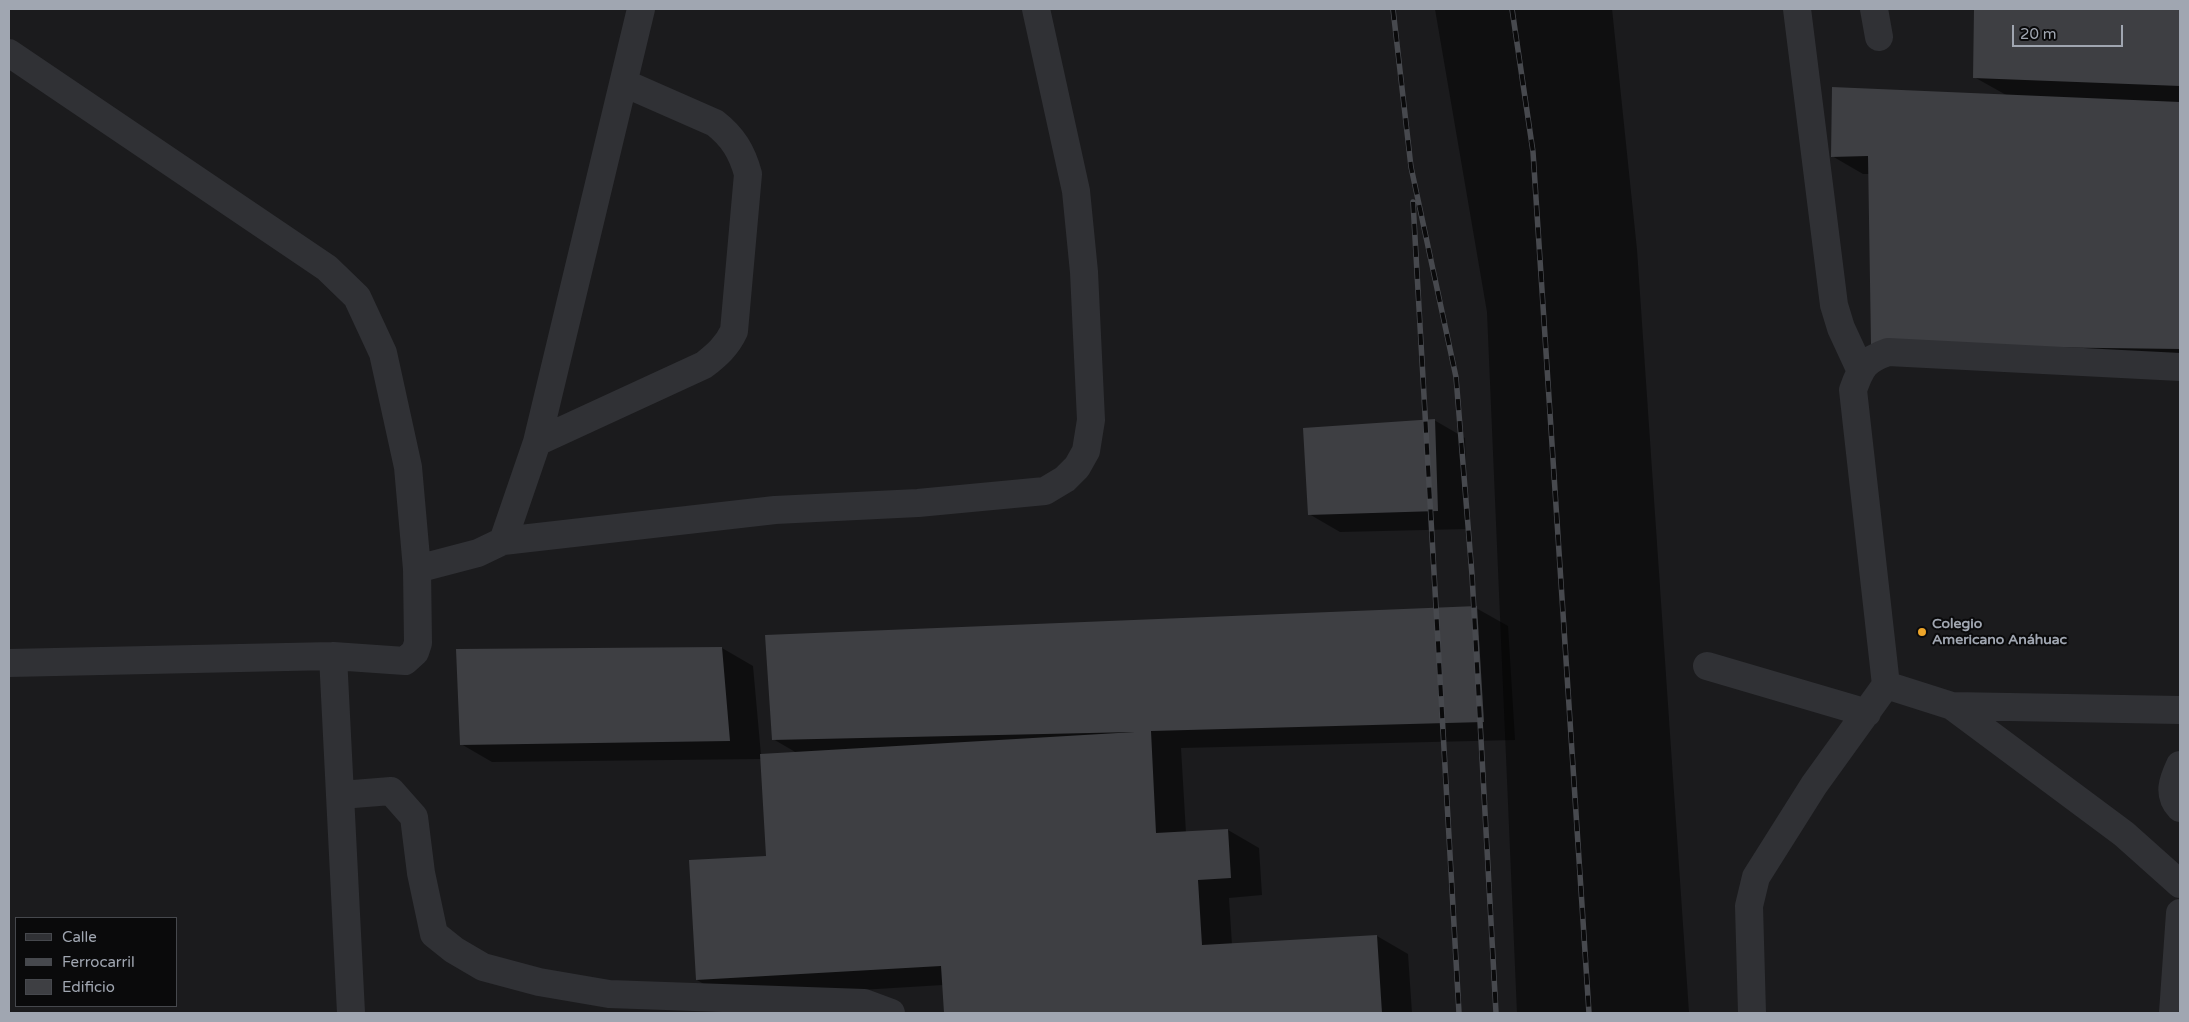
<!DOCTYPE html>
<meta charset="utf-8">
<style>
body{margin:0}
#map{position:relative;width:2189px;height:1022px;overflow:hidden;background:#0f0f10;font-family:"Varela Round",sans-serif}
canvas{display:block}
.frame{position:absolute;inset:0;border:10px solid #a0a6b1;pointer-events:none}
.legend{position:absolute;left:15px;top:917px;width:162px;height:90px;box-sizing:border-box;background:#0a0a0b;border:1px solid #46484d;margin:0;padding:6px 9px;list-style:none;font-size:15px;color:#a0a6b1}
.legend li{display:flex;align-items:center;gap:10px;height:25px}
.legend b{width:25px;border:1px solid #46484d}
.scale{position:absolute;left:2012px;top:25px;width:111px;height:22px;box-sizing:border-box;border:2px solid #a0a6b1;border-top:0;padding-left:6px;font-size:15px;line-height:18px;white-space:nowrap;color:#a0a6b1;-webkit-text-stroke:4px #0a0a0b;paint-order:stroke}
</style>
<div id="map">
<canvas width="2189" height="1022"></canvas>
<div class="frame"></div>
<ul class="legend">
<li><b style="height:6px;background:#303135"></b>Calle</li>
<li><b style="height:6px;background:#47494e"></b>Ferrocarril</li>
<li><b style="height:14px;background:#3e3f43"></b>Edificio</li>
</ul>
<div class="scale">20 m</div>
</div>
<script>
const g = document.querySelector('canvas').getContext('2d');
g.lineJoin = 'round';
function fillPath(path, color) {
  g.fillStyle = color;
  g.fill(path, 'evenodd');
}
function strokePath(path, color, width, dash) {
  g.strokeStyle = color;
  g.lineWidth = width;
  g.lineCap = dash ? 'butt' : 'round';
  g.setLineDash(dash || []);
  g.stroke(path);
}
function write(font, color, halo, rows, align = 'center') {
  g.font = font + ' "Varela Round",sans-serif';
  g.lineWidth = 4;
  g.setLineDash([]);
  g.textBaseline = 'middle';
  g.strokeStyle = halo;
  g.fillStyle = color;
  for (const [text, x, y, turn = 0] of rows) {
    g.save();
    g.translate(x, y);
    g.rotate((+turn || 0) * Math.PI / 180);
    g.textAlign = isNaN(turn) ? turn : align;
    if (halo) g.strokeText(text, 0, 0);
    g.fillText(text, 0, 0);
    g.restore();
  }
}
fillPath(new Path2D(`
 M9,9H1435L1487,312L1517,1013H9ZM16,918H176V1006H16Z
 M1612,9H2180V1013H1689L1637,250Z`), '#1b1b1d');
fillPath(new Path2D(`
 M1975,9H2180V366L1903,363L1869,174H1863L1832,156L2008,96L1974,77Z
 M1434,420L1465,438L1468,529L1340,532L1309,514Z
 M1476,608L1508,626L1515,740L1181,748L1186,833L1228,830L1259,848L1262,895L1229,898L1232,945L1377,936L1408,954L1412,1013H945L943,985L728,998L697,980L767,857L761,759L492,762L461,744L722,648L753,666L761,755L797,753L773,739Z`), '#0007');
fillPath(new Path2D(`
 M1974,9H2180V86L1973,78Z
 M1832,87L2180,102V349L1871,345L1868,156L1831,157Z
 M1435,419L1438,511L1308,515L1303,428Z
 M1477,606L1484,722L1151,731L1156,833L1228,829L1231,878L1198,880L1202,945L1377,935L1382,1013H944L941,966L696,980L689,860L766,856L760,754L1135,732L772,740L765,635Z
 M722,647L730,741L460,745L456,649Z`), '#3e3f43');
strokePath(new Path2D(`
 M1797,9L1834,305L1841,328L1860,369
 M1874,9L1879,37
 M9,53L327,268L357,297L383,353L408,467L417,569L418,643L415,652L405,661L333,656L9,663
 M537,442L704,365C717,355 727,346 734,331L748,174C742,152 733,137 715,123L624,83
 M503,541L775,510L918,503L1045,491L1065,479L1077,467L1086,451L1091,420L1084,272L1076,191L1036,9
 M417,569L478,553L503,541L537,442L641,9
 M333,656L351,1013
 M1707,666L1867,713
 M1886,685L1952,706L2124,834L2180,884
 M1952,706L2180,710
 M2180,765C2173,780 2167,794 2180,808
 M341,795L391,791L414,817L421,873L434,934L454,950L483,967L539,982L609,994L864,1003L891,1013
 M1752,1013L1749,906L1756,877L1814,785L1886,685L1853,390C1861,367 1865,360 1888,352L2180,367
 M2173,1013L2180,913`), '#303135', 28);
const rail = new Path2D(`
 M1393,9L1411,167L1456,377L1472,575L1496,1013
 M1512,9L1533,152L1589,1013
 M1413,202L1459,1013`);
strokePath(rail, '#47494e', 5.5);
strokePath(rail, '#0a0a0b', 4, [11]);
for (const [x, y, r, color] of [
 [1922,632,5,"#eda52a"]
]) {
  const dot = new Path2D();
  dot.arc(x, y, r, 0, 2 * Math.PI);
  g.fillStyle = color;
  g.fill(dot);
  strokePath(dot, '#0a0a0b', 2);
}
write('bold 14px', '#a0a6b1', '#0a0a0b', [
 ["Colegio",1932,624],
 ["Americano Anáhuac",1932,640]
], 'left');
</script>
